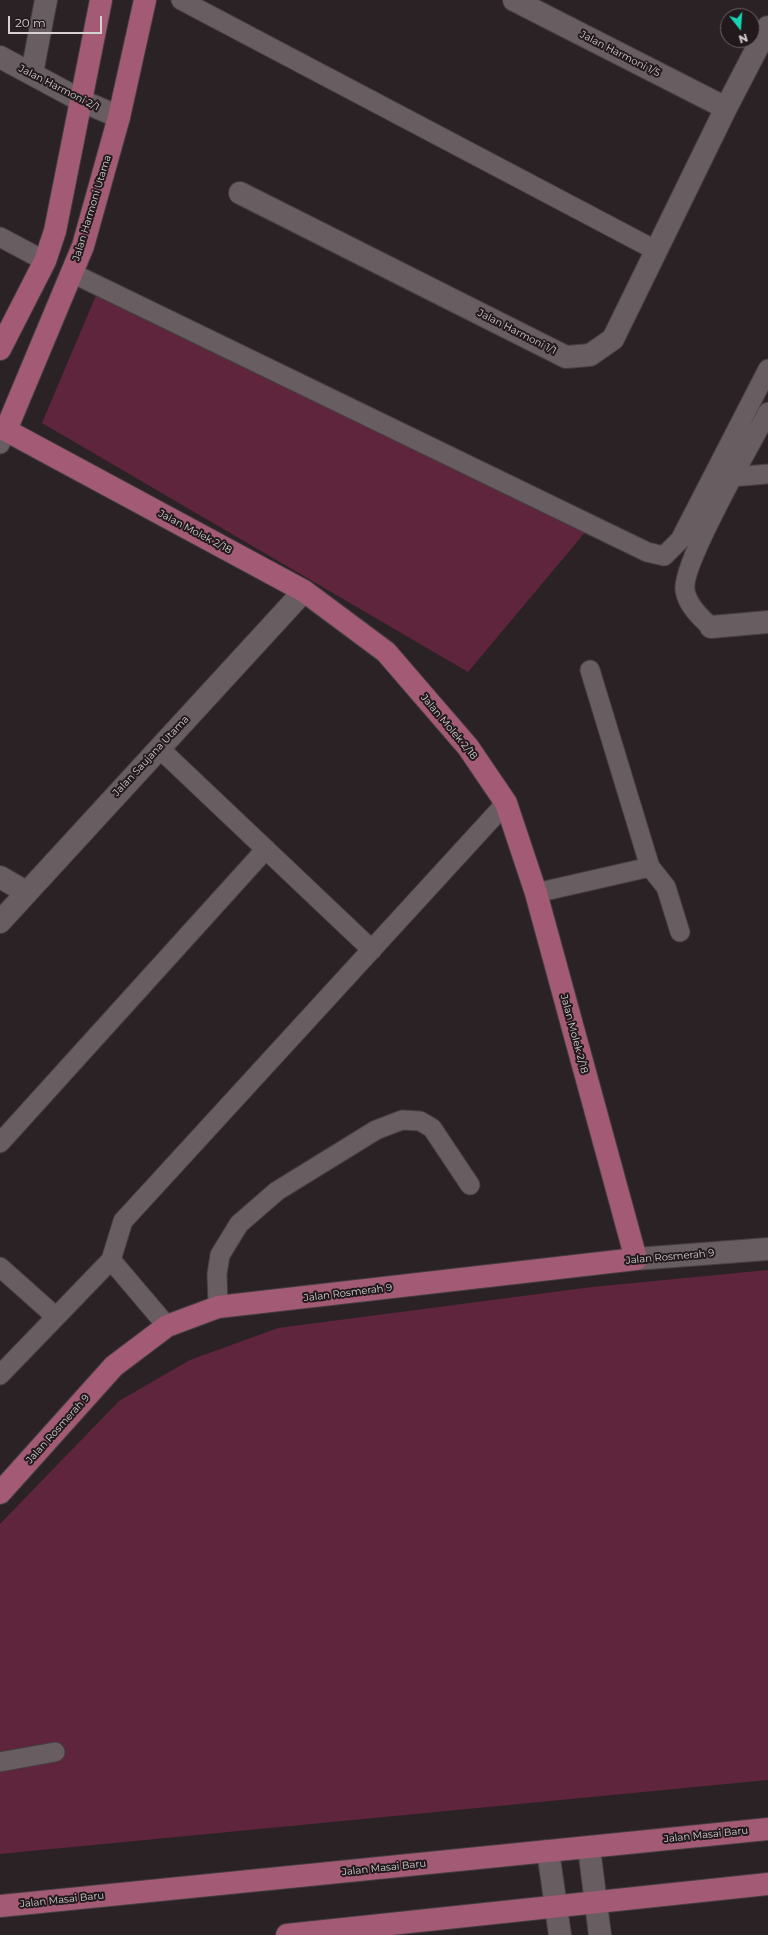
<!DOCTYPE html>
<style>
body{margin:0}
#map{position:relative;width:768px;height:1935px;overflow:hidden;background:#2b2225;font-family:Montserrat,sans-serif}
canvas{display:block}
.north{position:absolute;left:720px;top:8px;width:40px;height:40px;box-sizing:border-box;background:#21191b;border:1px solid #696264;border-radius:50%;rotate:163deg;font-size:11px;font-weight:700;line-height:16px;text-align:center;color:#d6d0d1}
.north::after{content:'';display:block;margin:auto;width:14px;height:18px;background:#16d5b3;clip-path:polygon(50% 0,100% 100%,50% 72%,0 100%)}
.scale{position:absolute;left:8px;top:16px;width:94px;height:18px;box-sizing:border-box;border:2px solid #d6d0d1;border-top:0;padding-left:5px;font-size:12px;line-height:14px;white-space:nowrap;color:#d6d0d1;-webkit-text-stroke:3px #21191b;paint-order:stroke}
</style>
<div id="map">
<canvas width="768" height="1935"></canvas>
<div class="north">N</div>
<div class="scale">20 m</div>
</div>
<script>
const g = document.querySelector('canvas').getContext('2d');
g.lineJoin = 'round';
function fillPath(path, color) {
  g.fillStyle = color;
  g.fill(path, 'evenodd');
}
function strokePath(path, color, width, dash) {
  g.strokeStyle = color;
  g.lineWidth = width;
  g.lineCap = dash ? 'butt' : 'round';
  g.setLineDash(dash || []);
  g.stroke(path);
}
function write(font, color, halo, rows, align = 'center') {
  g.font = font + ' Montserrat,sans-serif';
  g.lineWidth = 4;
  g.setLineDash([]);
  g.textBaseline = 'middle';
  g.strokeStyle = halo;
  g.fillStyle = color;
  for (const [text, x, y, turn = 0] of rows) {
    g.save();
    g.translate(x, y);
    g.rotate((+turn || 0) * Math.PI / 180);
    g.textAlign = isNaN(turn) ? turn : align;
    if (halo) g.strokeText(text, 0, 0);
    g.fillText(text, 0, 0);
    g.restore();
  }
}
fillPath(new Path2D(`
 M97,293L587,530L468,672L42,423Z
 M768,1270V1780L0,1854V1524L119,1401L190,1360L278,1328L592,1287Z`), '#5f253c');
const lane = new Path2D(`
 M181,0L657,251
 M0,237L45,261
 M72,273L647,552L664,556L680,540L768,369
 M0,444L6,430
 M732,477L768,474
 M711,627C701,618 687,605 685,590C681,564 752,442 768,412
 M590,670L650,867
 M159,748L372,950
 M536,893L650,867L666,887L680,932
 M0,1143L266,849
 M0,1267L55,1316
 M218,1307L217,1274L220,1255L239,1224L277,1191L376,1130L402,1120L420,1121L432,1128L470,1185
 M167,1326L111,1260L123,1221L506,803
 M0,1375L111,1260
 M0,1762L55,1752`);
const street = new Path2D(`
 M514,0L726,108
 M0,57L82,101L119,117
 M32,73L46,0
 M240,193L566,357L590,355L613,339L726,108L768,27
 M711,627L768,622
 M0,877L26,892
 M0,922L304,591
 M589,1848L600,1935
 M548,1851L560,1935`);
const secondary = new Path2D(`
 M636,1259L768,1249`);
const primary = new Path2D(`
 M0,349L45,261L55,231L101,0
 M0,427L304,591L386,652L468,747L506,803L536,893L636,1259L218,1307L167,1326L114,1366L0,1493
 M6,430L83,246L119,117L145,0
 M0,1906L768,1829
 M287,1935L768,1884`);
strokePath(lane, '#463e41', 21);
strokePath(street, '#463e41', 24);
strokePath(secondary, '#463e41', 24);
strokePath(primary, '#463e41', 24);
strokePath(lane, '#685d60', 19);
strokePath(street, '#685d60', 22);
strokePath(secondary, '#685d60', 22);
strokePath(primary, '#a25a75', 22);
write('10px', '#d6d0d1', '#21191b', [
 ["Jalan Harmoni 1/5",620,54,27],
 ["Jalan Harmoni 2/1",59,88,27],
 ["Jalan Harmoni Utama",92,208,-73],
 ["Jalan Harmoni 1/1",517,332,27],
 ["Jalan Molek 2/18",195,532,28],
 ["Jalan Molek 2/18",449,727,50],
 ["Jalan Saujana Utama",151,756,-47],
 ["Jalan Molek 2/18",574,1034,75],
 ["Jalan Rosmerah 9",670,1257,-5],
 ["Jalan Rosmerah 9",348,1293,-7],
 ["Jalan Rosmerah 9",58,1429,-48],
 ["Jalan Masai Baru",706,1835,-6],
 ["Jalan Masai Baru",384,1868,-6],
 ["Jalan Masai Baru",62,1900,-6]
]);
</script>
